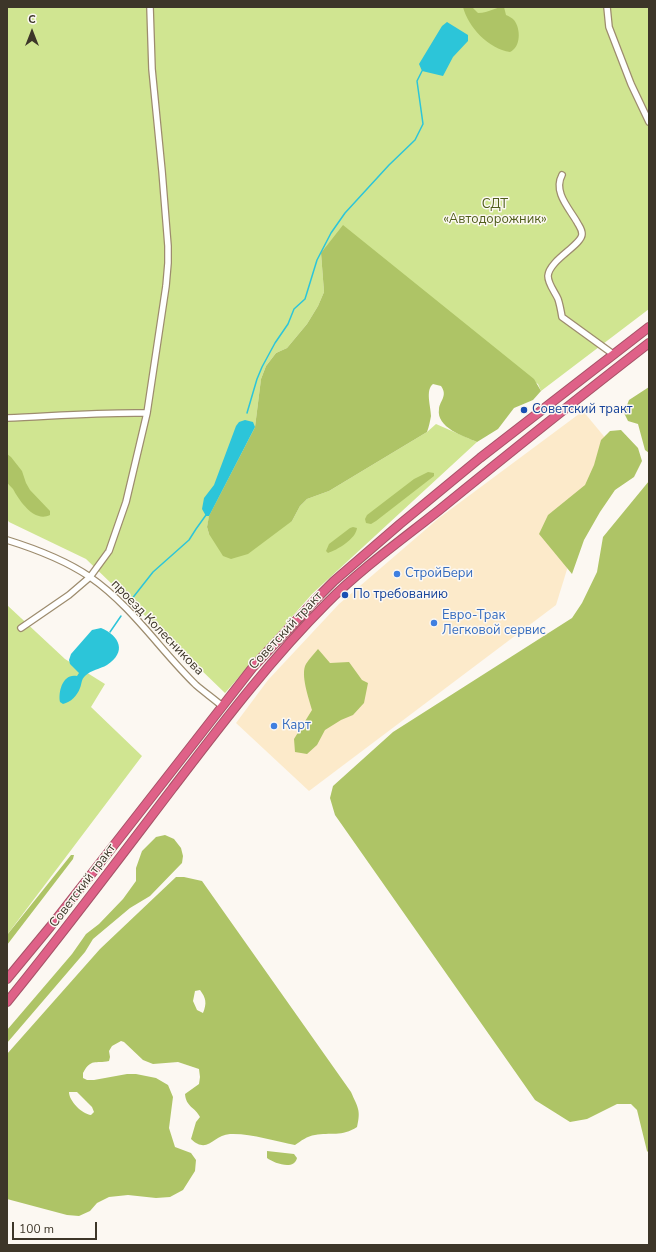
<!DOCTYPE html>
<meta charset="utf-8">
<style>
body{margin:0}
#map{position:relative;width:656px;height:1252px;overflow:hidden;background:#fcf8f2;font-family:"Nunito Sans",sans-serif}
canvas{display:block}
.frame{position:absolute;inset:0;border:8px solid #3d3629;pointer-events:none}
.north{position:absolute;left:12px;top:12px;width:40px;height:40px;-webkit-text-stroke:3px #fcf8f2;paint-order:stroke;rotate:0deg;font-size:11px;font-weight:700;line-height:16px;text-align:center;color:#3d3629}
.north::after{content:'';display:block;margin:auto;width:14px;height:18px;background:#3d3629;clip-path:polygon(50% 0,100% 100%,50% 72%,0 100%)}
.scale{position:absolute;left:12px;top:1222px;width:85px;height:18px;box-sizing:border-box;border:2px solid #3d3629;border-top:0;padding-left:5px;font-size:12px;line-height:14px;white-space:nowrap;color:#3d3629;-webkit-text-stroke:3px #fcf8f2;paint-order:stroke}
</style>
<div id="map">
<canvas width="656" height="1252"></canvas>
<div class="frame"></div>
<div class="north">С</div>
<div class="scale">100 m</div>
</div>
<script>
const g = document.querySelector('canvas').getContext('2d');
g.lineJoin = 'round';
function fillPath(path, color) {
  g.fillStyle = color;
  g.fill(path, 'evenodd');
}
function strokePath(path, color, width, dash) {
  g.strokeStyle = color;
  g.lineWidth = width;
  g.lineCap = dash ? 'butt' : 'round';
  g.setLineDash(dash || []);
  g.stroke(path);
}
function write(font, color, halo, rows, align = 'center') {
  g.font = font + ' "Nunito Sans",sans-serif';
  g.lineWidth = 3;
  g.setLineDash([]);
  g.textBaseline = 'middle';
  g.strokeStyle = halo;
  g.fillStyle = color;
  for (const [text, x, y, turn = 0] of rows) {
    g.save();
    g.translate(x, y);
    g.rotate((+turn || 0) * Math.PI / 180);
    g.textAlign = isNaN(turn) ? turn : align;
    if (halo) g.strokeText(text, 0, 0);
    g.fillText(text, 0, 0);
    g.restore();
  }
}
fillPath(new Path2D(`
 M583,411L607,440L556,605L309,791L236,723L268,680L339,604L439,518Z`), '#fceaca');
fillPath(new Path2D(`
 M7,7H649V309L541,391L538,384L321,253L324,292L318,306L307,324L287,348L276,353L266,366L261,379L255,427L209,517L207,527L209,534L292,521L300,506L307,499L329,491L427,432L436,424L477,442L312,594L225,693L86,559L9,522L7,519Z
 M7,605L65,659L105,684L91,707L142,756L7,935Z`), '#d0e591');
fillPath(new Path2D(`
 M463,7H472L478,13C490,13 494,7 504,7L506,15C509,16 512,18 514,20C521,29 521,47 510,52C489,49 468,27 463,7Z
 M343,225L534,379L541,391L533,400L514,408L498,429L477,442C464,436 436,428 439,409C440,400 448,396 441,386L433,384C425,390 431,407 431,416C430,421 429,427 427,432L329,491L307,499L300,506L292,521L248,554L231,559L223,556L209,534L207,527L209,516L255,427L261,379L266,366L276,353L287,348L307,324L318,306L324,292L321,253Z
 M649,387V453L645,450L638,424L628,421L624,413L629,400Z
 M621,430L638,448L642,461L634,477L615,490L600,512L584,540L572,574L539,534L548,515L585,485L594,465L601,440L610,431Z
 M7,454L11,457L22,471L26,483L30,490L50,511V515C34,523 19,500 13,489C11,487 8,484 7,482C5,476 7,461 7,454Z
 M428,472L434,473V476L376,521L371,524L366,523L365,519L367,515L414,479Z
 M649,481V1153L647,1151L637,1110L631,1104H617L587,1119L570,1122L535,1100L335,815L330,798L333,786L393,732L572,618L582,603L597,572L603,537Z
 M353,527L357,528C356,539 337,550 328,553L326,551L329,544L350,528Z
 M318,649L330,663L349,662L362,680L368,683L364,703L353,715L341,720L325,730L317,745L307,754L295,752L294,739L312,710C309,699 300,674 306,664C309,659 314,654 318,649Z
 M165,835L174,839L181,848L183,856L182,863L150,896L130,908L93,939L85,952L7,1043V1030L72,954L86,934L99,924L123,899L136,881V868L142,851L156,837Z
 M71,855H74L73,859L7,945V935Z
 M176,877H184L202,881L351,1092C358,1108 361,1110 357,1127C342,1137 330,1132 315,1135C307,1136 301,1141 295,1145C275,1141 250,1133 230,1134C213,1135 208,1155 191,1139L196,1122L200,1117C195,1107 186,1107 185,1094L199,1084L200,1077L199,1069L178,1062L153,1064L143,1060L124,1042L121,1041L112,1046L109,1051L110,1057L109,1061C95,1064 91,1058 83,1073V1078L87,1080H94L127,1074H136L156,1078L168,1085L173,1097L169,1128L175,1147L191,1153L196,1160L195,1171L183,1190L170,1197L156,1198L128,1195L109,1197L97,1203L90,1211L79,1216L67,1215L7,1199V1054L100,949ZM200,990C206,998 207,1003 203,1013L197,1010L193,1001L195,991ZM69,1092H77L92,1107L94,1112L91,1115C82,1114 69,1101 69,1092Z
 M267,1151L294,1154L297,1158C294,1171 274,1163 267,1158Z`), '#aec466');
fillPath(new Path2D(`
 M447,22L468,35V41L453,57L443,76L422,71L419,64L442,26Z
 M245,420L253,422L255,427L209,516H206L202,509L204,498L214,485L236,426L239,422Z
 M101,628C120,636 127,652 107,665C100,669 91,670 85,676C81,680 82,683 80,688C77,696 71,702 63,704L60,702C58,691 63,673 77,676L79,673L70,664L69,660L71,654L92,630Z`), '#2cc5d9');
strokePath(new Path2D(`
 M247,413L257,379L262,367L275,343L288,324L294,309L305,299L317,260L331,233L345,213L389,165L415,140L423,124L417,81L422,71
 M131,600L153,572L189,540L196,529L206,515
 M110,632L121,616`), '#2cc5d9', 1.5);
const minor = new Path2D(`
 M607,7L609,27L631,84L649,122
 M562,175C553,192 569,208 577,222C579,226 582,229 582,234C582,245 549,260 548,276C548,284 555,292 558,299C560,305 561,311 562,317L613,354
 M7,418C54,416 100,412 147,413
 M7,540C36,549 65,560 90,577C132,606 160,650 196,685C204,692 214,699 222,706
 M21,628L69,595L90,577L109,551L126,502L147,413L166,286L168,263V246L162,171L152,69L150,7`);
const highway = new Path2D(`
 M7,979L50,927L253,667L319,596L334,581L400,524L480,458L649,327
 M7,1002C64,932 118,860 172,789C221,725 270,660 327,603C361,569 400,541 438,511C508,454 578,398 649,343`);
strokePath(minor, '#9d8c6e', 8);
strokePath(highway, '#a65267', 10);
strokePath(minor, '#fff', 5.5);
strokePath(highway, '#df6188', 8);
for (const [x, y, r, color] of [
 [524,410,4,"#1a4fb4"],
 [397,574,4,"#3f7fe0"],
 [345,595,4,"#1a4fb4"],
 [434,623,4,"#3f7fe0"],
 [274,726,4,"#3f7fe0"]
]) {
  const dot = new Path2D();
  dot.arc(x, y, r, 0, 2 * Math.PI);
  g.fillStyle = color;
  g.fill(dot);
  strokePath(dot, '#fcf8f2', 1.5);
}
write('13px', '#505e1b', '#fcf8f2', [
 ["СДТ",495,205],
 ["«Автодорожник»",495,220]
]);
write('13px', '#164399', '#fcf8f2', [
 ["Советский тракт",532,410],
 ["По требованию",353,595]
], 'left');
write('13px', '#366cbe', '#fcf8f2', [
 ["СтройБери",405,574],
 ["Евро-Трак",442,616],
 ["Легковой сервис",442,631],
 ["Карт",282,726]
], 'left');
write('13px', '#3d3629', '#fcf8f2', [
 ["проезд Колесникова",157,628,46],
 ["Советский тракт",286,631,-47],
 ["Советский тракт",83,886,-53]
]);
</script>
